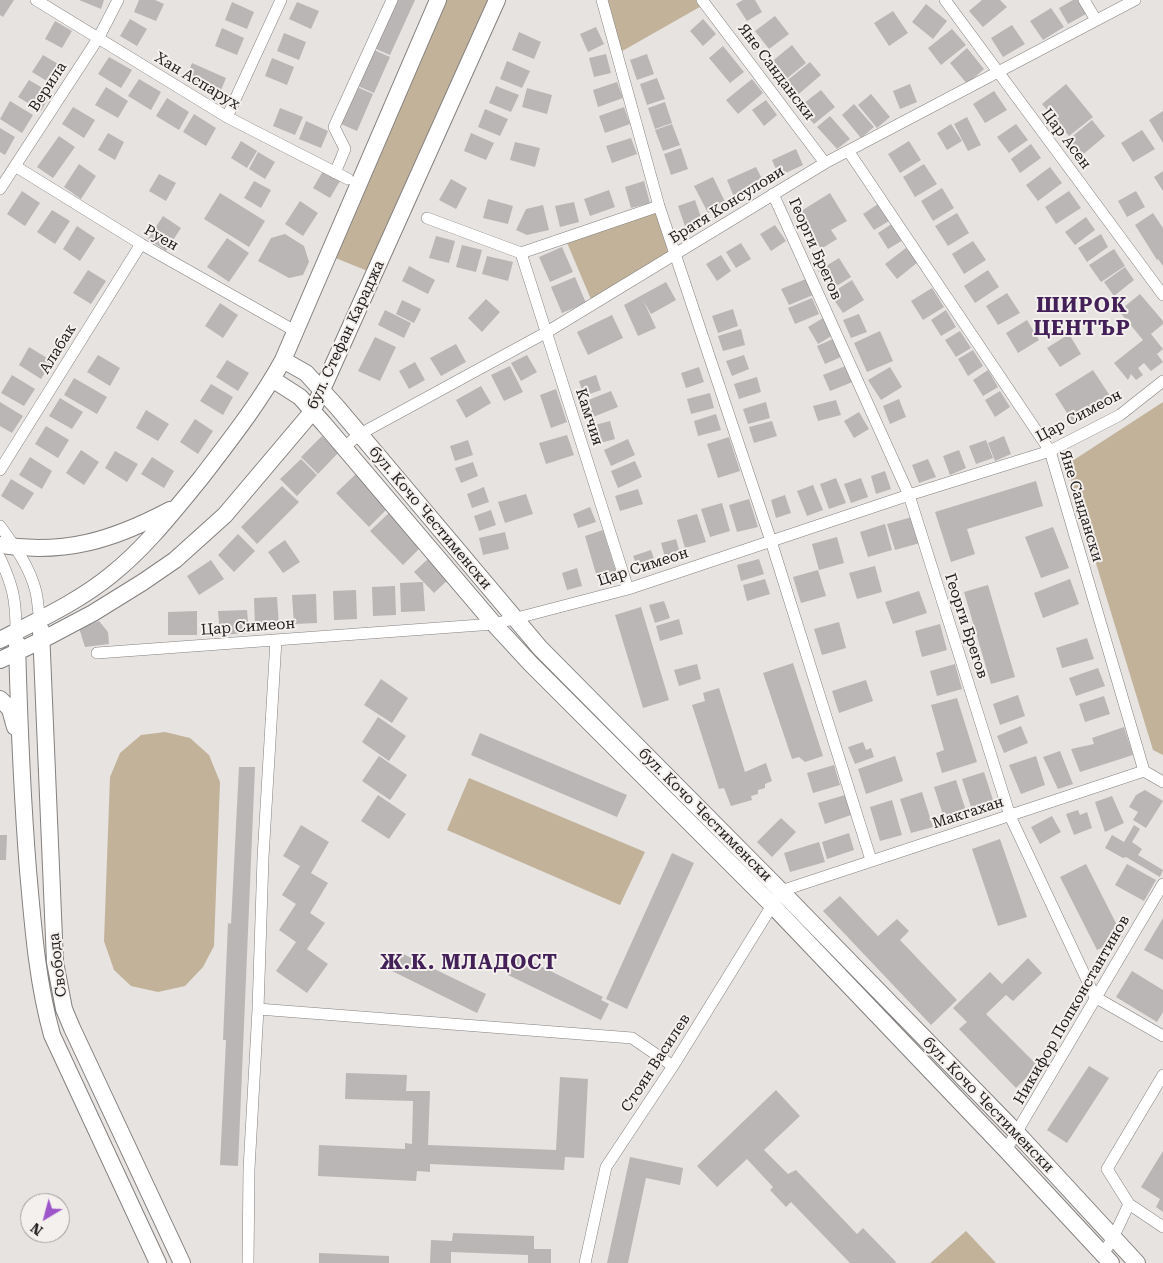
<!DOCTYPE html>
<meta charset="utf-8">
<style>
body{margin:0}
#map{position:relative;width:1163px;height:1263px;overflow:hidden;background:#e6e3e1;font-family:"Roboto Serif",serif}
canvas{display:block}
.north{position:absolute;left:20px;top:1193px;width:50px;height:50px;box-sizing:border-box;background:#f4f0ee;border:1px solid #a09d9c;border-radius:50%;rotate:217deg;font-size:14px;font-weight:700;line-height:20px;text-align:center;color:#222020}
.north::after{content:'';display:block;margin:auto;width:18px;height:22px;background:#9d56ca;clip-path:polygon(50% 0,100% 100%,50% 72%,0 100%)}
</style>
<div id="map">
<canvas width="1163" height="1263"></canvas>
<div class="north">N</div>
</div>
<script>
const g = document.querySelector('canvas').getContext('2d');
g.lineJoin = 'round';
function fillPath(path, color) {
  g.fillStyle = color;
  g.fill(path, 'evenodd');
}
function strokePath(path, color, width, dash) {
  g.strokeStyle = color;
  g.lineWidth = width;
  g.lineCap = dash ? 'butt' : 'round';
  g.setLineDash(dash || []);
  g.stroke(path);
}
function write(font, color, halo, rows, align = 'center') {
  g.font = font + ' "Roboto Serif",serif';
  g.lineWidth = 4;
  g.setLineDash([]);
  g.textBaseline = 'middle';
  g.strokeStyle = halo;
  g.fillStyle = color;
  for (const [text, x, y, turn = 0] of rows) {
    g.save();
    g.translate(x, y);
    g.rotate((+turn || 0) * Math.PI / 180);
    g.textAlign = isNaN(turn) ? turn : align;
    if (halo) g.strokeText(text, 0, 0);
    g.fillText(text, 0, 0);
    g.restore();
  }
}
fillPath(new Path2D(`
 M438,0H497L375,274L328,255Z
 M602,0H702L705,4L617,54Z
 M659,206L676,254L593,304L565,238Z
 M1163,402V755L1153,750L1066,465Z
 M165,732L190,738L209,755L220,782L214,946L203,967L185,986L158,992L131,986L114,970L104,941L110,777L120,753L141,735Z
 M469,778L645,852L620,905L447,830Z
 M966,1231L996,1263H930Z`), '#c2b299');
fillPath(new Path2D(`
 M0,0H14L3,17L0,15Z
 M79,0H104L101,9Z
 M139,0H155L164,4L156,21L134,12Z
 M396,0H415L390,55L374,48Z
 M743,0H755L762,12L747,21L736,4Z
 M982,0H1000L1007,7L983,27L969,11Z
 M1073,0H1079L1086,14L1068,24L1059,8Z
 M232,2L254,12L247,29L225,20Z
 M297,2L319,11L311,29L289,19Z
 M926,4L947,21L933,39L912,22Z
 M1051,8L1064,27L1043,40L1030,21Z
 M893,11L908,33L889,46L874,23Z
 M775,16L789,34L769,49L755,31Z
 M130,19L147,29L137,46L120,36Z
 M703,19L716,34L703,46L690,31Z
 M55,21L72,31L62,48L45,39Z
 M1012,25L1025,44L1003,57L991,38Z
 M596,27L604,44L588,52L580,34Z
 M222,28L244,38L237,55L215,46Z
 M952,29L966,45L941,65L928,48Z
 M519,32L541,42L534,59L512,50Z
 M284,33L306,42L299,60L277,51Z
 M792,45L806,63L785,80L770,63Z
 M723,46L744,72L730,83L709,58Z
 M967,48L984,69L967,84L950,63Z
 M374,50L390,57L374,93L358,86Z
 M606,54L611,73L594,77L589,58Z
 M647,54L654,74L637,80L630,60Z
 M43,55L65,68L55,86L32,72Z
 M109,57L132,70L121,88L98,74Z
 M272,58L294,67L287,85L265,76Z
 M507,61L530,71L522,88L500,79Z
 M810,62L821,75L794,98L783,84Z
 M192,63L226,78L219,95L185,80Z
 M657,78L665,99L647,105L640,84Z
 M139,79L161,92L151,110L128,96Z
 M752,79L763,93L738,114L726,100Z
 M29,80L51,93L41,111L18,97Z
 M617,82L623,98L598,107L593,90Z
 M910,84L917,102L900,109L893,91Z
 M1066,84L1093,117L1069,136L1042,104Z
 M496,86L519,95L511,112L489,103Z
 M106,87L128,101L118,118L95,105Z
 M357,87L373,94L357,131L341,124Z
 M527,88L552,95L547,114L522,107Z
 M821,90L835,107L814,124L799,107Z
 M994,91L1007,110L985,123L973,104Z
 M871,94L890,117L877,128L858,105Z
 M167,98L189,112L179,130L156,116Z
 M766,100L777,115L764,126L752,110Z
 M10,101L33,115L22,133L0,119Z
 M665,102L672,123L655,129L648,108Z
 M854,104L874,127L861,138L842,115Z
 M73,107L95,120L84,138L62,124Z
 M624,107L630,124L605,133L599,116Z
 M280,108L303,117L295,135L273,126Z
 M485,109L508,119L500,136L478,127Z
 M1163,111V143L1149,120Z
 M194,114L216,128L206,146L183,132Z
 M830,116L850,139L837,149L817,127Z
 M967,117L981,145L968,151L954,124Z
 M1092,120L1105,136L1081,156L1068,140Z
 M306,121L328,131L321,148L299,139Z
 M672,124L680,145L663,151L655,130Z
 M951,124L962,141L947,150L937,133Z
 M1016,124L1028,140L1009,153L997,137Z
 M0,128L15,137L5,155L0,152Z
 M1142,130L1155,149L1133,162L1121,143Z
 M108,133L124,142L115,160L98,150Z
 M471,133L494,143L486,160L464,151Z
 M59,136L75,147L53,178L37,167Z
 M631,138L637,154L612,163L606,146Z
 M241,141L257,151L247,168L231,158Z
 M909,141L921,160L900,173L888,154Z
 M515,142L540,148L535,167L510,160Z
 M1031,144L1041,158L1020,173L1011,159Z
 M681,148L688,169L671,175L664,154Z
 M796,149L803,165L779,176L772,160Z
 M258,152L275,162L265,179L249,169Z
 M79,164L96,176L81,199L64,187Z
 M924,164L937,184L915,197L903,177Z
 M756,167L764,183L734,197L727,180Z
 M1050,167L1062,183L1038,201L1026,185Z
 M323,171L340,181L330,198L313,188Z
 M1163,171V191L1154,177Z
 M159,174L176,183L166,201L149,191Z
 M713,177L726,204L708,213L694,186Z
 M451,179L467,188L456,209L439,200Z
 M254,181L271,190L261,208L244,198Z
 M644,181L650,203L631,208L625,187Z
 M942,188L954,208L933,221L921,201Z
 M609,190L615,207L590,216L584,199Z
 M22,191L40,203L25,226L7,214Z
 M1069,191L1081,208L1056,224L1045,207Z
 M1136,191L1145,207L1127,217L1118,201Z
 M220,193L265,221L249,247L204,219Z
 M830,193L847,221L831,230L837,239L821,249L798,213Z
 M488,199L513,206L508,224L483,218Z
 M695,200L702,220L685,226L678,206Z
 M300,201L318,213L303,236L285,224Z
 M574,202L579,222L560,227L555,206Z
 M878,204L889,221L874,230L863,214Z
 M543,205L549,230L527,235L516,230L526,209Z
 M52,210L70,221L55,244L37,232Z
 M957,213L969,233L948,246L935,226Z
 M1153,213L1163,228V266L1158,259L1157,260L1135,225Z
 M163,216L181,228L166,251L148,239Z
 M1086,217L1095,230L1075,245L1065,232Z
 M893,223L903,240L888,249L878,233Z
 M775,225L786,241L771,251L760,234Z
 M77,226L95,238L80,261L63,249Z
 M285,234L304,246L309,262L303,275L289,278L258,261L271,238Z
 M1101,234L1108,247L1087,262L1078,248Z
 M436,236L455,241L449,263L429,258Z
 M227,238L249,253L229,282L207,267Z
 M973,241L986,260L964,274L952,254Z
 M741,243L751,259L736,268L726,252Z
 M462,245L482,250L476,272L456,267Z
 M562,247L573,272L550,282L539,257Z
 M906,248L918,262L897,279L885,264Z
 M1114,249L1125,266L1101,282L1089,265Z
 M721,255L731,271L717,281L706,264Z
 M487,256L513,262L508,281L482,274Z
 M839,258L851,277L830,290L818,271Z
 M409,266L435,280L428,294L402,281Z
 M1125,267L1134,280L1114,296L1104,282Z
 M88,270L106,281L91,304L73,293Z
 M988,270L999,287L975,303L964,286Z
 M575,277L586,303L562,313L551,287Z
 M806,279L813,295L789,305L781,289Z
 M852,280L864,300L843,313L830,294Z
 M666,282L676,300L651,314L643,300L656,328L638,336L624,305Z
 M932,288L944,307L923,320L911,301Z
 M1007,293L1020,313L998,325L986,306Z
 M1140,294L1163,321V324L1151,334L1163,349L1157,354L1163,362L1151,371L1144,363L1138,368L1143,375L1136,380L1131,374L1128,380L1114,363L1143,340L1119,311Z
 M812,298L819,314L795,324L788,308Z
 M486,299L500,312L482,332L468,318Z
 M402,300L421,309L414,323L396,314Z
 M220,303L238,315L223,338L205,326Z
 M733,309L738,326L718,333L712,316Z
 M385,310L411,323L404,338L378,325Z
 M946,310L956,327L941,336L931,320Z
 M859,314L867,332L851,338L843,320Z
 M612,315L623,338L588,355L577,332Z
 M823,318L833,335L818,344L808,327Z
 M1027,320L1039,340L1018,353L1006,333Z
 M741,329L745,345L723,351L718,336Z
 M880,331L893,361L867,372L854,343Z
 M960,331L971,348L956,357L945,340Z
 M1069,334L1081,354L1060,367L1047,348Z
 M375,337L396,347L380,381L358,371Z
 M833,339L841,357L825,364L817,346Z
 M456,344L466,362L441,376L430,358Z
 M29,347L52,361L41,379L19,365Z
 M973,350L983,366L968,376L958,359Z
 M98,355L120,368L110,386L87,372Z
 M527,355L537,372L521,381L511,363Z
 M744,355L749,369L732,376L726,361Z
 M227,360L249,373L238,391L216,377Z
 M415,362L425,380L409,389L399,371Z
 M848,365L855,381L830,391L823,375Z
 M510,366L523,392L504,401L491,375Z
 M699,367L704,382L686,388L681,373Z
 M890,367L902,387L881,400L868,380Z
 M988,370L998,387L983,396L973,380Z
 M1093,370L1112,399L1074,424L1055,394Z
 M12,375L35,389L24,406L1,393Z
 M596,375L601,390L584,396L579,381Z
 M757,377L761,392L739,399L734,384Z
 M74,378L107,397L97,414L64,395Z
 M211,384L233,397L223,415L200,401Z
 M481,386L491,403L466,418L456,400Z
 M556,389L567,422L551,428L540,395Z
 M611,391L618,407L593,417L586,401Z
 M1000,391L1010,407L995,417L985,400Z
 M710,393L714,408L691,414L687,399Z
 M60,398L83,412L72,429L49,416Z
 M899,399L906,417L890,424L883,406Z
 M836,400L841,415L818,421L813,406Z
 M0,402L23,416L12,433L0,426Z
 M766,402L770,418L748,424L743,409Z
 M146,410L169,424L158,441L136,428Z
 M859,412L869,429L854,438L844,421Z
 M716,414L721,430L698,436L694,421Z
 M195,419L213,431L198,454L180,442Z
 M610,421L615,439L600,443L595,425Z
 M772,421L777,436L754,443L749,427Z
 M46,426L69,440L58,458L35,444Z
 M567,435L574,455L546,464L539,443Z
 M322,436L338,453L318,474L301,457Z
 M1004,436L1011,454L995,461L988,443Z
 M729,437L740,471L718,478L707,444Z
 M628,439L635,455L611,466L604,450Z
 M468,440L473,455L455,461L450,446Z
 M986,440L993,458L976,464L969,446Z
 M81,450L99,462L84,485L66,473Z
 M959,450L966,468L950,475L943,456Z
 M115,451L138,464L127,482L105,468Z
 M30,457L52,471L42,489L19,475Z
 M152,457L174,471L164,488L141,474Z
 M301,459L317,475L297,496L280,479Z
 M928,459L936,477L919,483L912,465Z
 M635,461L642,477L618,488L611,471Z
 M473,462L478,476L461,483L455,468Z
 M885,471L891,489L876,494L871,476Z
 M357,473L390,506L369,527L336,493Z
 M836,478L846,503L829,509L820,484Z
 M861,478L868,497L851,503L844,484Z
 M11,479L34,493L23,510L1,496Z
 M1036,481L1043,506L967,529L975,554L951,562L935,512Z
 M813,485L823,510L807,516L797,491Z
 M282,486L299,502L257,544L241,527Z
 M484,487L489,502L472,508L467,494Z
 M638,489L643,504L620,511L615,496Z
 M526,494L533,514L505,523L498,502Z
 M785,495L791,513L776,518L771,500Z
 M749,499L758,527L737,532L729,505Z
 M722,503L730,531L710,537L701,509Z
 M590,507L596,522L578,528L573,514Z
 M491,510L496,525L479,531L474,516Z
 M391,511L424,544L403,565L370,531Z
 M697,514L706,542L685,548L677,520Z
 M912,517L920,543L895,550L887,524Z
 M885,524L892,550L868,557L860,532Z
 M1053,527L1069,568L1041,578L1025,537Z
 M603,530L617,575L598,581L585,536Z
 M505,532L509,549L483,555L479,538Z
 M238,534L255,551L234,572L218,555Z
 M837,537L844,563L819,570L812,544Z
 M676,539L681,557L666,561L661,543Z
 M285,540L300,562L283,573L268,552Z
 M651,550L656,565L639,571L633,556Z
 M431,556L451,577L434,593L414,572Z
 M759,559L764,574L741,581L737,565Z
 M211,560L224,579L199,595L187,576Z
 M875,566L882,592L857,599L849,573Z
 M577,568L582,586L567,590L562,573Z
 M818,570L826,596L801,603L793,577Z
 M765,579L770,594L747,601L743,585Z
 M1070,579L1079,604L1043,618L1034,593Z
 M423,582L425,611L401,612L400,583Z
 M988,585L1015,677L991,684L964,592Z
 M395,586L396,615L373,616L372,587Z
 M356,590L357,619L334,620L333,591Z
 M919,591L927,613L893,624L885,602Z
 M316,594L317,623L294,624L292,595Z
 M277,597L279,626L255,627L254,598Z
 M664,601L670,618L655,623L649,605Z
 M641,607L669,700L643,708L615,615Z
 M247,610L249,633L220,635L218,611Z
 M197,611V635H168V612Z
 M679,619L683,634L660,641L656,626Z
 M99,621L108,632L109,644L85,647L79,628Z
 M839,622L846,648L822,655L814,629Z
 M940,624L947,650L922,657L915,631Z
 M1087,638L1094,659L1062,668L1056,648Z
 M793,663L823,756L805,762L799,757L792,759L763,673Z
 M697,664L701,679L679,686L674,670Z
 M955,664L962,689L937,696L930,671Z
 M1098,668L1105,686L1076,696L1069,678Z
 M381,679L408,698L392,723L364,705Z
 M866,680L873,701L839,713L832,691Z
 M719,688L745,772L766,763L772,781L765,784V788L758,790V794L751,796L752,800L731,806L724,788L719,789L692,705L705,701L703,693Z
 M1018,695L1025,716L1000,725L993,704Z
 M1104,696L1110,714L1085,722L1079,704Z
 M957,698L977,762L942,773L936,753L944,750L931,705Z
 M378,717L406,736L389,761L362,742Z
 M1021,726L1028,743L1004,753L997,736Z
 M1124,727L1133,755L1080,772L1071,749L1094,744L1092,738Z
 M480,733L627,795L617,817L471,755Z
 M863,742L866,750L871,748L874,757L855,764L848,747Z
 M1060,751L1073,784L1058,789L1043,757Z
 M379,756L407,775L390,800L362,781Z
 M895,756L903,781L866,794L858,769Z
 M1036,756L1045,785L1021,794L1009,765Z
 M834,765L840,785L813,793L807,773Z
 M239,767H255L238,1166L220,1165L226,1040H223L228,923L231,924Z
 M984,772L995,806L973,813L962,779Z
 M956,780L967,814L945,821L934,787Z
 M1145,790L1163,801L1146,828L1133,820L1138,812L1129,807L1136,795Z
 M922,792L933,827L911,833L900,799Z
 M378,795L406,814L389,839L361,821Z
 M845,795L851,815L825,824L818,803Z
 M1112,796L1124,823L1105,832L1095,802Z
 M892,800L902,835L880,841L870,807Z
 M1078,810L1080,815L1087,812L1092,828L1074,835L1066,814Z
 M1052,816L1061,832L1040,844L1031,827Z
 M781,818L796,832L772,857L757,842Z
 M301,825L329,842L311,873L328,883L310,913L325,923L307,949L328,964L307,993L276,971L296,942L279,930L296,904L282,895L300,866L283,856Z
 M1134,825L1140,829L1132,842L1142,849L1138,855L1163,870L1160,877L1126,857L1123,858L1105,848L1112,835L1124,842Z
 M849,833L854,850L827,859L822,842Z
 M0,835H7L6,860H0Z
 M1000,839L1027,917L998,926L972,849Z
 M819,842L825,862L790,872L784,853Z
 M672,853L694,863L627,1009L606,999Z
 M1086,864L1123,937L1097,950L1060,877Z
 M1127,864L1156,880L1144,901L1115,885Z
 M840,896L878,936L897,919L909,931L900,940L957,1000L931,1025L823,911Z
 M1163,918V960L1144,950Z
 M399,952L486,994L477,1013L390,970Z
 M518,955L603,997L601,1000L609,1004L601,1020L508,975Z
 M1028,958L1042,973L1013,1001L1006,995L986,1014L1038,1066L1016,1088L959,1029L967,1022L953,1008L990,972L1002,984Z
 M1132,971L1163,990V1012L1157,1022L1116,997Z
 M1089,1066L1109,1078L1067,1143L1047,1130Z
 M346,1073L407,1075L406,1091H430L428,1145L556,1150L560,1077L588,1079L584,1158L565,1157L564,1170L430,1164V1172L417,1171L416,1181L318,1176L319,1145L405,1149V1143L412,1144L413,1101L345,1099Z
 M776,1090L800,1116L764,1150L788,1174L796,1170L857,1234L863,1228L896,1262L895,1263H850L791,1202L786,1207L770,1190L773,1187L747,1159L717,1187L697,1166Z
 M1163,1151V1212L1156,1207L1160,1199L1141,1187Z
 M630,1157L683,1168L680,1185L646,1178L628,1263H607Z
 M453,1233L534,1236V1249H551V1263H528V1255L451,1252V1263H430L431,1240L452,1241Z
 M319,1253L389,1256V1263H319Z`), '#bab6b6');
const street = new Path2D(`
 M36,0L227,117L348,179
 M602,0L659,206L771,541L871,860
 M702,0L825,163
 M945,0L1163,295
 M1084,0L1096,20
 M227,117L281,0
 M849,152L1050,451L1144,771
 M15,166L141,244L295,331
 M335,173L345,149L334,127L392,0
 M0,189L99,37L118,0
 M773,194L909,495L1010,816L1095,997L1163,1036
 M427,218L521,253L659,206
 M521,253L628,589
 M343,448L360,434L547,332L825,163L1135,0
 M0,470L141,244
 M0,526C14,545 30,567 36,592C38,601 38,610 40,619
 M0,558C13,586 16,600 16,631
 M276,640L263,858L258,1009L632,1038L673,1066
 M97,653L494,624L628,589L909,495L1050,451L1120,415L1163,381
 M1163,1075L1107,1169L1129,1204L1163,1227
 M1006,1150L1163,884
 M1103,1254L1113,1238L1129,1204
 M248,1263L249,1169L258,1009
 M585,1263L606,1167L673,1066L781,891L1144,771L1163,782`);
const secondary = new Path2D(`
 M283,360L306,373L337,407L540,648L781,891L1017,1133L1137,1263
 M272,379L300,397L324,424L494,624L530,663L772,905L1006,1150L1111,1263
 M0,545C65,555 113,540 170,510
 M41,630L55,962L64,1009L72,1028L182,1263
 M0,640C38,620 78,602 111,575C146,547 173,512 201,478C230,440 260,402 283,360L438,0
 M17,643C19,719 22,795 28,870C33,926 37,981 52,1035L158,1263
 M0,660L42,640L93,613L143,582L175,560L225,515L312,412L497,0
 M0,699L10,709L15,727`);
strokePath(street, '#84817f', 12);
strokePath(secondary, '#84817f', 18);
strokePath(street, '#fff', 11);
strokePath(secondary, '#fff', 16);
write('15px', '#222020', '#f4f0ee', [
 ["Яне Сандански",776,72,53],
 ["Хан Аспарух",197,81,31],
 ["Верила",48,87,-57],
 ["Цар Асен",1066,139,53],
 ["Братя Консулови",727,205,-32],
 ["Руен",161,238,30],
 ["Георги Брегов",815,249,66],
 ["бул. Стефан Караджа",346,335,-65],
 ["Алабак",58,349,-58],
 ["Цар Симеон",1079,416,-28],
 ["Камчия",589,417,72],
 ["Яне Сандански",1081,506,73],
 ["бул. Кочо Честименски",430,518,50],
 ["Цар Симеон",643,567,-18],
 ["Георги Брегов",966,626,72],
 ["Цар Симеон",248,627,-4],
 ["Макгахан",968,813,-18],
 ["бул. Кочо Честименски",705,815,45],
 ["Свобода",58,965,-97],
 ["Никифор Попконстантинов",1072,1010,-60],
 ["Стоян Василев",656,1063,-57],
 ["бул. Кочо Честименски",988,1105,46]
]);
g.letterSpacing = '1px';
write('bold 20px', '#432158', '#f4f0ee', [
 ["ШИРОК",1082,306],
 ["ЦЕНТЪР",1082,329],
 ["Ж.К. МЛАДОСТ",469,963]
]);
g.letterSpacing = '0px';
</script>
